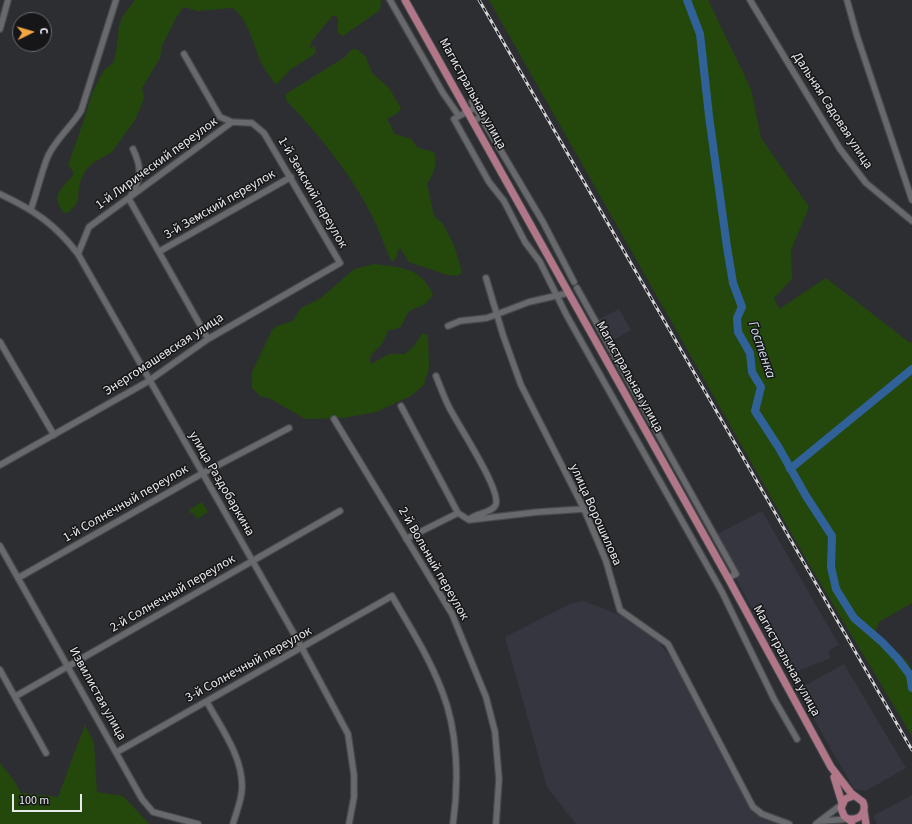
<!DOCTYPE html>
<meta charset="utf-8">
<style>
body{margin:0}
#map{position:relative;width:912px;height:824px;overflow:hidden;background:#2d2e32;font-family:"Source Sans 3",sans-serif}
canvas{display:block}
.north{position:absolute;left:12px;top:12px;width:40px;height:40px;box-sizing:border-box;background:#161618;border:1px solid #6a6a6c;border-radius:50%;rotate:85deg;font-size:11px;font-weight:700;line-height:16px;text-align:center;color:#e8e9eb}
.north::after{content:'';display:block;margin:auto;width:14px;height:18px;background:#f2a541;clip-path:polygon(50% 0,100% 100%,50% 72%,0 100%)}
.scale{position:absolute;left:12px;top:794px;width:70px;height:18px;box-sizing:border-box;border:2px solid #e8e9eb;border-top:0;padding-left:5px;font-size:12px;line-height:14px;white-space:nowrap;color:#e8e9eb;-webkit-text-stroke:3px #161618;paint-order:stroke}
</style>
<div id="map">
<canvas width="912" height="824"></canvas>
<div class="north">С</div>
<div class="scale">100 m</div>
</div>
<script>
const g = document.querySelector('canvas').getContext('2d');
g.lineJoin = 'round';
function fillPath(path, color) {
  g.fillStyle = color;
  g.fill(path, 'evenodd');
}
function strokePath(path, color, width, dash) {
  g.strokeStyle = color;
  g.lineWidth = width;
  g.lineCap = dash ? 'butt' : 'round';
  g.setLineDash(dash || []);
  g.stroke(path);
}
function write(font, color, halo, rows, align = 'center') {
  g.font = font + ' "Source Sans 3",sans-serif';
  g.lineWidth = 3;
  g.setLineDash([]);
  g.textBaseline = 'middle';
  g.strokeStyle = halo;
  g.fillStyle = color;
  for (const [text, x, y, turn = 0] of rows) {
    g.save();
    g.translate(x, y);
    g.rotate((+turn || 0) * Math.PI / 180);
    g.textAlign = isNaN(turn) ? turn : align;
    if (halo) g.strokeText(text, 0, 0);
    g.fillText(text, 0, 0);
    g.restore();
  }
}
fillPath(new Path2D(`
 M619,309L631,330L610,342L597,320Z
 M762,511L839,645L828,651L831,658L790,674L778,651L771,644L713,536Z
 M584,601L647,626L682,673L693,692L753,812L786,824H576L547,787L505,637L572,603Z
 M844,664L906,768L866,791L854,789L797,690Z
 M912,795V824H877L873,816Z`), '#353640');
fillPath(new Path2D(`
 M135,0H381L380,10L343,36L338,33V18L333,15L311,42L310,48L315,46L316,52L312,56L291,69L276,85C271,78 265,70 261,62C254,47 247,15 232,8L198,11L183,7L177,16L162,46L160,58L142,88L144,99L135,120L112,152L93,163L85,171L80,182L77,203L69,212L64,213C48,192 65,189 74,173L68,165L86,114L92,93L104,70L113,63L116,53L119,26L123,16Z
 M489,0H708L751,89L761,138L809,207L791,250L792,279L774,298L779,309L826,278L910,343L912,342V603L879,622L876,630C884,648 906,653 912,670V736L809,564Z
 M352,49H357L366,57L372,73L389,88L401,108L398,113L387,119L395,134L411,139L418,148L434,152C438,163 434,174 427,184L434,216L443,224L454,245L462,272L458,276L447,275L409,262L400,248L397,252V257L392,262C385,249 381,235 375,222C354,177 320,136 286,100V94L345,57Z
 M375,264C402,268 421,267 433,295L425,304L409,311L400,328L389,330C386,335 384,341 381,345C375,352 368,354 371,364L389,354H405L413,347L423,333L428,335L429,367L424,385L411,396L376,412L343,418L305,419L271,399L260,396L252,388V372L272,330L277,326L293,321L301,308L321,298L354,269Z
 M202,502L208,512L197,519L193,513H190L189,510Z
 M85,725L94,743L97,792L123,796L149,824H0V763L15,782L21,793L58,797Z`), '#24480c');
strokePath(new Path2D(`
 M687,0L700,34L709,116L727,247L733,283L742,307L737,318L738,332L750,353L752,372L761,387L755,411L779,448L806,496L832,536L831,567L836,589L854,618L882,642L898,659L910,675L912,688
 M790,469L912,369`), '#316199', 8);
const minor = new Path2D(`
 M390,0L443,93L459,116L454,119L489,182L504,201L525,242L540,262L567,316L722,592L774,699L797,739
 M750,0L840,149L866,183L912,221
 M847,0L857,36L912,200
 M0,29L8,0
 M184,54L220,117L232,122
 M472,102L481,117
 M459,116L475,108
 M473,121L481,117L543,222L574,282
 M133,149C143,170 141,179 129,199L208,339
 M0,194C34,210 55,224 78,254L302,648L348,734L354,775V797L349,824
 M31,209C37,192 41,173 48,156C56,139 71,127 81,111L116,0
 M160,251L291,177
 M486,278L503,335L521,385L584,509L606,561L620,610L668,644L753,807L762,814L789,824
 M577,288L736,574L728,578
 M448,326L460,321L487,318L529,302L568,293
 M0,342L54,435
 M436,376C440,386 444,397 449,407C458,425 500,488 496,504C493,513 476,513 470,519
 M401,406L458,513
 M334,419L452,614L486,697L495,732L499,779L496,824
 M0,465L147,382L208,339L340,263L264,133L252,123L232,122L89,227L78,254
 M406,539L458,513L469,520L538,512L584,509
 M0,546L142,799L153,812L198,824
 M18,578L203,473L289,428
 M0,670L46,753
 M16,696L340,511
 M207,702C221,728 243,757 242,788C242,799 236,813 233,824
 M117,752L392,596C410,627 429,657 442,691C458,731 459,782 453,824
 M823,821L849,819
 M816,824L841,805`);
const major = new Path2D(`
 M405,0L728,578L831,767L851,793L863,802C867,812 860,820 850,819
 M834,777L842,803
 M864,811L866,824
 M852,822L844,816L841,808L845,799L853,796`);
strokePath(minor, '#48494c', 8);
strokePath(major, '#48494c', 9);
strokePath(minor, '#68696d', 5.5);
strokePath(major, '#b17789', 7);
const rail = new Path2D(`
 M479,0L912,750`);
strokePath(rail, '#d3d4d6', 3);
strokePath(rail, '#161618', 1.5, [4.5]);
write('13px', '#e8e9eb', '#161618', [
 ["Магистральная улица",472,94,61],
 ["Дальняя Садовая улица",832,111,57],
 ["1-й Лирический переулок",157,164,-36],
 ["1-й Земский переулок",312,193,60],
 ["3-й Земский переулок",220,205,-30],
 ["Энергомашевская улица",164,355,-33],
 ["Магистральная улица",629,377,61],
 ["улица Раздобаркина",221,484,60],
 ["1-й Солнечный переулок",126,504,-30],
 ["улица Ворошилова",595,515,66],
 ["2-й Вольный переулок",433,564,60],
 ["2-й Солнечный переулок",173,594,-30],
 ["Магистральная улица",786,661,61],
 ["3-й Солнечный переулок",249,665,-29],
 ["Извилистая улица",97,694,61]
]);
write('italic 14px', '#d2dff0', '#161618', [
 ["Гостенка",761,350,71]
]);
</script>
